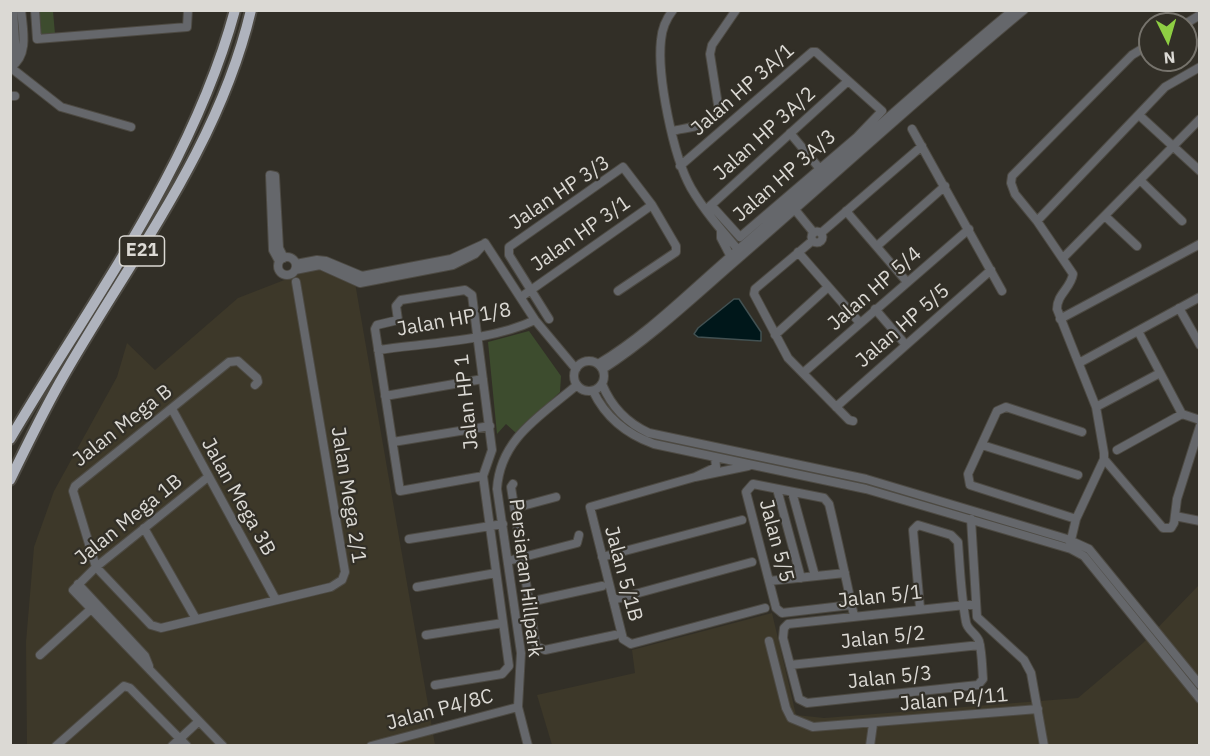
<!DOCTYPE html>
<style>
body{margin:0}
#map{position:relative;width:1210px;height:756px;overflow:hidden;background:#322f27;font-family:"IBM Plex Sans",sans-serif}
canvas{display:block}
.frame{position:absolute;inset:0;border:12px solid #dbd9d4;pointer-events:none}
.north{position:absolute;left:1138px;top:12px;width:60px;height:60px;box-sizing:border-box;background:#322f27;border:2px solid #76736c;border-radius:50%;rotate:175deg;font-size:16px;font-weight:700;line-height:24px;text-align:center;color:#dbd9d4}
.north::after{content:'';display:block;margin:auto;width:21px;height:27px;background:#8ece43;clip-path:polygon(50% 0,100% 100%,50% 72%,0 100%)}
</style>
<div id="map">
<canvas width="1210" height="756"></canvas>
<div class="frame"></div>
<div class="north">N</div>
</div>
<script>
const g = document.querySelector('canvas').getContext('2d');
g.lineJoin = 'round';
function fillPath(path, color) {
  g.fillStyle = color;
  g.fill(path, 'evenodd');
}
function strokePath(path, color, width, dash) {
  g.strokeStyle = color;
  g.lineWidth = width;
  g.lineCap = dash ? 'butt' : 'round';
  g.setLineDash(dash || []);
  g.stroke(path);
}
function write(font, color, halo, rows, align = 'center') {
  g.font = font + ' "IBM Plex Sans",sans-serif';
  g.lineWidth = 4.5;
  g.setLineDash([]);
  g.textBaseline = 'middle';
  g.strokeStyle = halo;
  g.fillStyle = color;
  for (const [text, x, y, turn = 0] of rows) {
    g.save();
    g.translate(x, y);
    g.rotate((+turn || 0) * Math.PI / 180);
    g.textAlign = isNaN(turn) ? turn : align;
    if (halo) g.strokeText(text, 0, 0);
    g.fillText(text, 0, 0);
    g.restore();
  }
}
fillPath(new Path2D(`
 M323,265L354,277L435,745L27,746L26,642L34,547L54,491L117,377L127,343L155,370L238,298Z
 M1199,585V745H552L537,695L635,673L632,650L772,613L796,715L824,718L1078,698L1143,643Z`), '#3d3829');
fillPath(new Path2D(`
 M38,11H53L55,34L39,36Z
 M529,331L561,376L560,392L516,433L506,424L497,434L488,342Z`), '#3d4c2e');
const water = new Path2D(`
 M734,299H739L761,332V341L698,337L694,334L698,328Z`);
fillPath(water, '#00171a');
strokePath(water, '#425152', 1.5);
const minor = new Path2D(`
 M13,10L16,56L13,63
 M35,10L37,39L187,27L188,10
 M673,10C666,19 662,28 661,40C657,76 673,156 691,188C705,212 723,232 741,253
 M1185,24L1200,15
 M10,67L61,107L131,127
 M11,67C29,55 23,30 21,10
 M10,96H15
 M1139,115L1200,171
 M912,129L1002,291
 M672,131C689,127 710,127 719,111L710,54L712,45L736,10
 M790,133L820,169
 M680,166L812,52H816L882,111L857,137L740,237L711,205
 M1140,180L1182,221
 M792,206L814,233
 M709,207L848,81
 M846,211L907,282
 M1105,216L1137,246
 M1037,221L1165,87L1200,67
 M721,230V238L733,261
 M811.5 237a5.5 5.5 0 1 1 11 0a5.5 5.5 0 1 1-11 0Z
 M821,233L922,146
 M812,241L755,289L754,294L788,358L849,420L853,421
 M485,243L535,320L576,369
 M877,246L945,186
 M798,252L860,323
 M278 266a9 9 0 1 1 18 0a9 9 0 1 1-18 0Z
 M1063,258L1200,119
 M279,261L273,250L270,175L275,176L279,248L284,258
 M296,264L317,260L326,261L362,276L451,259L484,244
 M295,270L320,265L360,283L453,265L475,254L485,243
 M521,297L652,205
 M1179,308L1200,345
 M875,309L906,345
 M549,319L509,255V247L623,167L652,205L676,246V252L618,291
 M1060,319L1200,244
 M1138,331L1182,414L1200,420
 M775,335L827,288
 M378,350C426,343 492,341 535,320
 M574 376a15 15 0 1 1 30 0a15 15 0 1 1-30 0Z
 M1079,363L1200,297
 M598,364C647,335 689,292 732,255C826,174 917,89 1013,10
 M603,369C651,338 694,297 738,259C833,177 926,91 1024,10
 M803,373L969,229
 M602,384C611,406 627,423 649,433L866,479L1067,539L1089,549L1200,685
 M255,385L258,382L257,378L238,361L229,362L75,486L73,491L96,567L151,625L161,628L331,587L342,580L345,572L296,282
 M593,391C606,418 626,434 654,444L866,489L1071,549L1084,556L1200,699
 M385,396L483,379
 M836,407L991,270
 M1096,407L1160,373
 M172,409L276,600
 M393,442L490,426
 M982,445L1078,475
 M1117,450L1182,414
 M715,457L716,467L695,477L748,466
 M1104,459L1163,528H1171L1174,523L1177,499L1200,426
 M208,477L96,567L73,590L223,746
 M695,477L590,507L623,639L631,644L765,608
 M513,484L511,487L536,646L545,650L615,635
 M777,489L801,578
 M792,492L815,576
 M515,508L556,497
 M1175,516L1200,521
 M971,519L977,617L1024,660L1031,673L1044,746
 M1076,519L970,485L968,474L997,411L1006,407L1082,432
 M144,528L196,619
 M409,539L503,524
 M1070,544L1076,519L1104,459V453L1096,407L1057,309C1057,294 1071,288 1073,274L1037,221L1015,194L1011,183L1012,176L1132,55L1150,44
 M602,557L742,520
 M508,561L577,543L579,535
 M769,581L845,573
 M78,584L145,656L149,666
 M417,587L496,573
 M613,600L752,562
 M529,602L602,586
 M851,605L782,613L776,608L746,492L753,484L824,498L829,504C838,541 846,579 854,616
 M920,608L913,530L918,525L951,535L958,542C960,569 961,596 966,622C967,630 976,633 979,641C982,652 982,666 983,679L978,685L807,703L799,699L783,638L784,628L788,624L965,605H976
 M426,635L503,623
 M769,641L786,708L791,718L813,727L1038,709
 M40,655L91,609
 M790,665L980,645
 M435,685L502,674L509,666L483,476L492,450L472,295L465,290L401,300L396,306L398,320L377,325L375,329L400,491L483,476
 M56,746L124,686L130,688L187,746
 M172,746L199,721
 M371,746L518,707
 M528,746L518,707L521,653L497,489C500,438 542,415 577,385
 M870,746L873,724`);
const highway = new Path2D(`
 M10,439C92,300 192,168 235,10
 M10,480C26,447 42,414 60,382C129,260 218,150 251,10`);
strokePath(minor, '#4d4a43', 10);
strokePath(highway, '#4d4a43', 14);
strokePath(minor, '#65676b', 8);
strokePath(highway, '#afb3bd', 10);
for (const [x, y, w] of [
 [142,251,45]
]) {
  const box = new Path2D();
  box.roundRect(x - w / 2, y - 15, w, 30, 4.5);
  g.fillStyle = '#322f27';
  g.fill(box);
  strokePath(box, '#dbd9d4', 1.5);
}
write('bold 18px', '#dbd9d4', null, [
 ["E21",142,251]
]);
write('20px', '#dbd9d4', '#322f27', [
 ["Jalan HP 3A/1",743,90,-41],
 ["Jalan HP 3A/2",765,134,-42],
 ["Jalan HP 3A/3",785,176,-41],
 ["Jalan HP 3/3",560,193,-34],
 ["Jalan HP 3/1",581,234,-35],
 ["Jalan HP 5/4",875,289,-41],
 ["Jalan HP 1/8",454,320,-10],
 ["Jalan HP 5/5",903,326,-41],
 ["Jalan HP 1",467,402,-96],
 ["Jalan Mega B",123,426,-38],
 ["Jalan Mega 2/1",348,495,81],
 ["Jalan Mega 3B",238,497,61],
 ["Jalan Mega 1B",129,520,-39],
 ["Jalan 5/5",776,541,75],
 ["Jalan 5/1B",623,574,75],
 ["Persiaran Hillpark",525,578,83],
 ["Jalan 5/1",880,597,-6],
 ["Jalan 5/2",883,638,-6],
 ["Jalan 5/3",890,678,-6],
 ["Jalan P4/11",954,700,-5],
 ["Jalan P4/8C",440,710,-15]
]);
</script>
